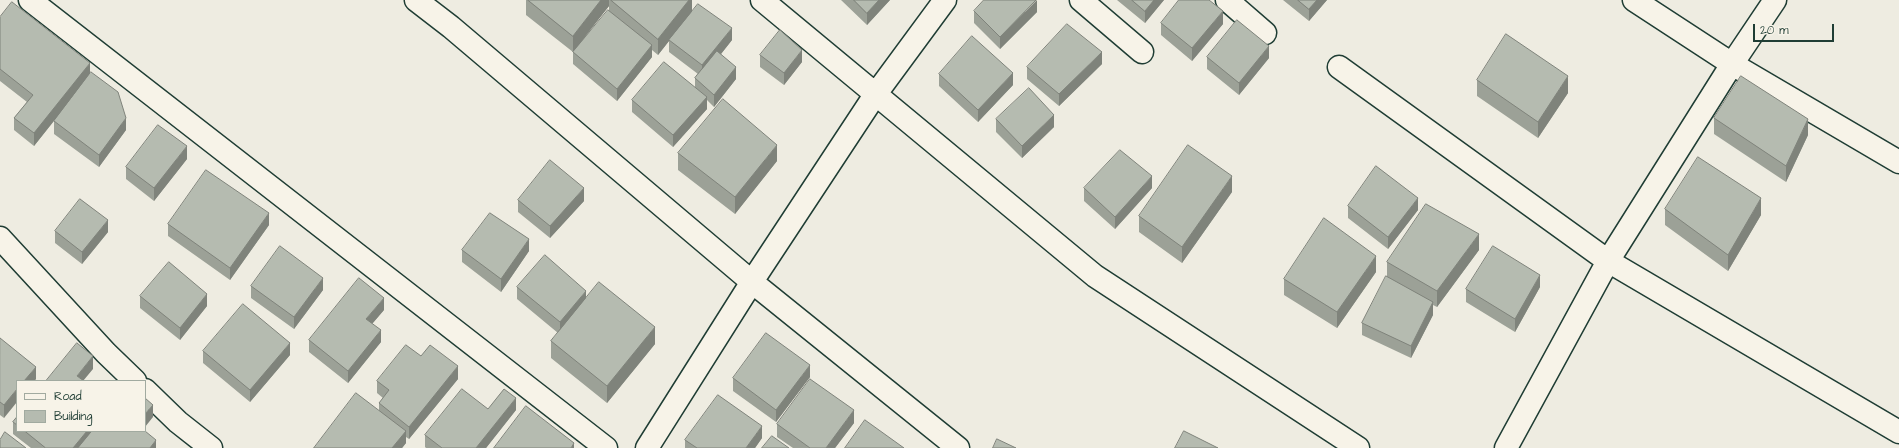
<!DOCTYPE html>
<style>
body{margin:0}
#map{position:relative;width:1899px;height:448px;overflow:hidden;background:#eeece1;font-family:"Architects Daughter",sans-serif}
canvas{display:block}
.legend{position:absolute;left:16px;top:380px;width:130px;height:52px;box-sizing:border-box;background:#f7f3e8;border:1px solid #a1aaa0;margin:0;padding:5px 7px;list-style:none;font-size:12px;color:#1f3d34}
.legend li{display:flex;align-items:center;gap:8px;height:20px}
.legend b{width:20px;border:1px solid #a1aaa0}
.scale{position:absolute;left:1753px;top:24px;width:81px;height:18px;box-sizing:border-box;border:2px solid #1f3d34;border-top:0;padding-left:5px;font-size:12px;line-height:14px;white-space:nowrap;color:#1f3d34;-webkit-text-stroke:3px #f7f3e8;paint-order:stroke}
</style>
<div id="map">
<canvas width="1899" height="448"></canvas>
<ul class="legend">
<li><b style="height:5px;background:#f7f3e8"></b>Road</li>
<li><b style="height:11px;background:#b5bbb0"></b>Building</li>
</ul>
<div class="scale">20 m</div>
</div>
<script>
const g = document.querySelector('canvas').getContext('2d');
g.lineJoin = 'round';
function strokePath(path, color, width, dash) {
  g.strokeStyle = color;
  g.lineWidth = width;
  g.lineCap = dash ? 'butt' : 'round';
  g.setLineDash(dash || []);
  g.stroke(path);
}
function fillPath(path, color) {
  g.fillStyle = color;
  g.fill(path, 'evenodd');
}
const minor = new Path2D(`
 M30,0L606,448
 M416,0L451,27L752,282L958,448
 M762,0L1095,276L1358,448
 M1081,0L1142,52
 M1227,0L1265,33
 M1634,0L1732,64L1899,162
 M1339,67L1608,261L1899,432
 M0,238L106,353L135,381
 M145,390L178,422L211,448
 M647,448L755,277L875,95L945,0
 M1506,448L1608,261L1732,64L1775,0`);
strokePath(minor, '#1f3d34', 25);
strokePath(minor, '#f7f3e8', 22);
fillPath(new Path2D(`
 M526,0H692V11L732,40L721,54L736,79L714,107L707,100V109L673,147L632,112V100L695,87V78L698,74L669,52V41L658,55L652,50V57L617,101L573,64V52L526,15ZM609,6V11L583,39Z
 M841,0H890L867,25Z
 M1117,0H1164L1145,23Z
 M1283,0H1327L1309,21Z
 M974,11L1037,12L1000,49L974,23Z
 M0,17L90,73L126,130L99,167L54,134V121L58,116L34,146L14,130V118L27,102L0,81Z
 M1161,23L1223,24L1192,61L1161,35Z
 M760,55L802,62L784,85L760,67Z
 M1207,57L1269,58L1239,95L1207,69Z
 M1102,64L1059,106L1027,79V67Z
 M939,74L1013,85L978,122L939,86Z
 M1477,80L1568,93L1538,138L1477,96Z
 M1714,118L1808,135L1786,182L1714,134Z
 M996,119L1054,127L1022,158L996,132Z
 M678,153L777,161L735,214L678,170Z
 M187,159L154,201L126,179V167Z
 M1084,188H1152L1115,229L1084,201Z
 M1232,192L1182,263L1139,232V216Z
 M518,200L584,201L550,238L518,212Z
 M1348,206L1418,210L1388,249L1348,218Z
 M1665,209L1761,215L1728,271L1665,225Z
 M168,224L269,225L230,280L168,236Z
 M55,231L108,232L82,264L55,243Z
 M462,250L529,251L501,292L462,262Z
 M1479,250L1437,307L1433,305V315L1411,358L1362,335V323L1387,276V262Z
 M1376,272L1337,328L1284,295V279Z
 M251,286L323,290L294,329L251,298Z
 M517,287L586,299L655,344L607,403L551,358V341L558,333L517,299Z
 M1540,287L1515,332L1466,302V289Z
 M140,296L207,306L180,340L140,308Z
 M384,310L372,324L381,342L348,383L309,352V340Z
 M0,338L36,379L34,381H17L4,418L0,415Z
 M203,351L290,355L250,402L203,363Z
 M421,356L458,379L409,439L406,437V443L402,448H314L379,411V403L383,398L377,393V381Z
 M810,377L776,422L733,391V378Z
 M488,409L516,410L486,448H426L425,447V435Z
 M17,417V431H145L156,448H31L13,434V422Z
 M854,423L835,448H793L777,437V424Z
 M762,438L755,448H685V440Z`), '#9ca197');
fillPath(new Path2D(`
 M601,0H609V6L573,52V36Z
 M689,0H692V12L669,40V41L658,55V39Z
 M879,0H890L867,25V13Z
 M1037,0V12L1000,49V37Z
 M1154,0H1164L1145,23V11Z
 M1317,0H1327L1309,21V9Z
 M1223,11V24L1192,61V48Z
 M732,28V40L702,78V65Z
 M652,45V57L617,101V89Z
 M1269,46V58L1239,95V83Z
 M802,50V62L784,85V73Z
 M1102,52V64L1059,106V94Z
 M90,63V75L34,146V133Z
 M736,67V79L714,107V95Z
 M1013,73V85L978,122V110Z
 M1568,76V93L1538,138V122Z
 M707,97V109L673,147V135Z
 M1054,115V127L1022,158V146Z
 M126,118V130L99,167V155Z
 M1808,119V135L1786,182V166Z
 M777,145V161L735,214V197Z
 M187,146V159L154,201V188Z
 M1152,176V188L1115,229V217Z
 M1232,176V192L1182,263V247Z
 M584,188V201L550,238V226Z
 M1418,198V210L1388,249V237Z
 M1761,198V215L1728,271V255Z
 M269,213V225L230,280V268Z
 M108,220V232L82,264V252Z
 M1479,234V250L1437,307V291Z
 M529,239V251L501,292V279Z
 M1376,256V272L1337,328V312Z
 M1540,275V287L1515,332V319Z
 M323,278V290L294,329V317Z
 M586,291V303L560,334V322Z
 M207,294V306L180,340V328Z
 M384,298V310L366,331V319Z
 M1433,302V315L1411,358V346Z
 M655,327V344L607,403V386Z
 M381,330V342L348,383V371Z
 M290,343V355L250,402V390Z
 M93,356V369L83,381L77,376Z
 M810,365V377L776,422V410Z
 M458,366V379L409,439V427Z
 M36,367V379L34,381H24Z
 M17,389V402L4,418V405Z
 M516,398V410L486,448H476Z
 M153,405V417L145,427V414Z
 M854,410V423L835,448H826Z
 M762,426V438L755,448H746Z
 M87,431H97L83,448H73Z
 M406,431V443L402,448H392Z
 M156,440V448H150Z
 M574,443V448H571Z`), '#7f837b');
const building = new Path2D(`
 M528,0H601L573,36Z
 M611,0H689L658,39Z
 M854,0H879L867,13Z
 M984,0H1036L1000,37L974,11Z
 M1132,0H1154L1145,11Z
 M1179,0H1209L1223,11L1192,48L1161,23Z
 M1298,0H1317L1309,9Z
 M12,2L90,63L34,133L14,118L33,95L0,69V17Z
 M698,4L732,28L702,65L669,40Z
 M608,10L652,45L617,89L573,52Z
 M1237,20L1269,46L1239,83L1207,57Z
 M1067,24L1102,52L1059,94L1027,67Z
 M780,30L802,50L784,73L760,55Z
 M1506,34L1568,76L1538,122L1477,80Z
 M972,36L1013,73L978,110L939,74Z
 M717,51L736,67L714,95L695,78Z
 M664,62L707,97L673,135L632,100Z
 M91,72L118,92L126,118L99,155L54,121Z
 M1741,76L1808,119L1786,166L1714,118Z
 M1029,88L1054,115L1022,146L996,119Z
 M723,99L777,145L735,197L678,153Z
 M158,125L187,146L154,188L126,167Z
 M1188,145L1232,176L1182,247L1139,216Z
 M1120,150L1152,176L1115,217L1084,188Z
 M1698,157L1761,198L1728,255L1665,209Z
 M550,160L584,188L550,226L518,200Z
 M1376,166L1418,198L1388,237L1348,206Z
 M206,170L269,213L230,268L168,224Z
 M80,199L108,220L82,252L55,231Z
 M1426,204L1479,234L1437,291L1387,262Z
 M490,213L529,239L501,279L462,250Z
 M1324,218L1376,256L1337,312L1284,279Z
 M280,246L323,278L294,317L251,286Z
 M1493,246L1540,275L1515,319L1466,289Z
 M545,255L586,291L560,322L517,287Z
 M169,262L207,294L180,328L140,296Z
 M1386,276L1433,302L1411,346L1362,323Z
 M359,278L384,298L366,319L381,330L348,371L309,340Z
 M599,282L655,327L607,386L551,341Z
 M243,304L290,343L250,390L203,351Z
 M766,333L810,365L776,410L733,378Z
 M0,338L36,367L24,381H17V389L4,405L0,402Z
 M77,343L93,356L77,376L84,381H46Z
 M406,345L421,356L430,345L458,366L409,427L379,403L389,390L377,381Z
 M810,379L854,410L826,448H810L777,424Z
 M462,389L488,409L504,389L516,398L476,448H442L425,435Z
 M356,393L406,431L392,448H314Z
 M718,395L762,426L746,448H697L685,440Z
 M145,398L153,405L145,414Z
 M526,406L574,443L571,448H494Z
 M17,417V425L13,422Z
 M865,420L904,448H845Z
 M25,431H87L73,448H46Z
 M92,431H145L156,440L150,448H78Z
 M1184,431L1218,448H1175Z
 M5,432L26,448H0V440Z
 M772,436L789,448H762Z
 M997,439L1016,448H993Z`);
fillPath(building, '#b5bbb0');
strokePath(building, '#7f837b', 1);
</script>
